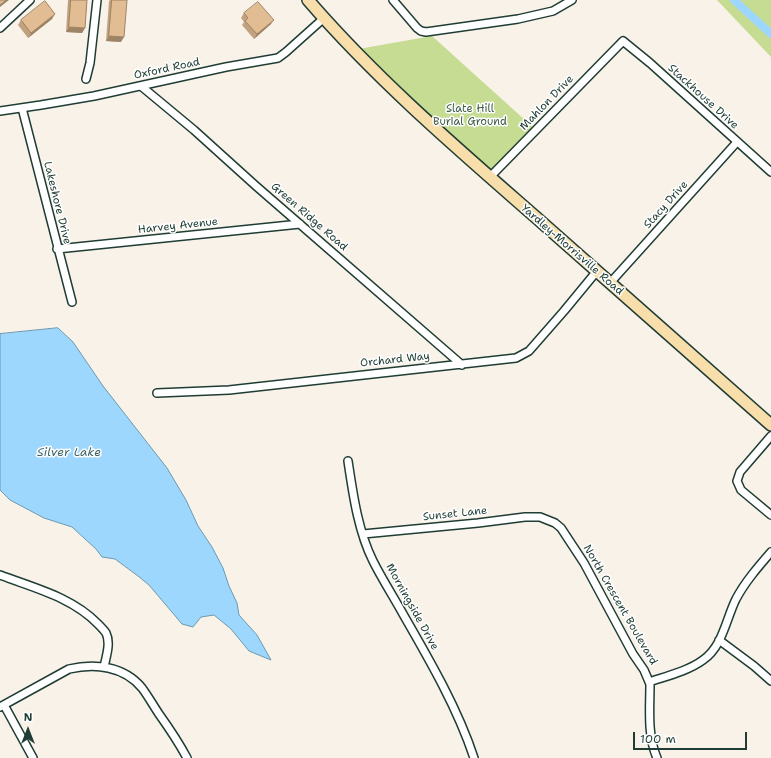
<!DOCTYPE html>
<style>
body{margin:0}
#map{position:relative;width:771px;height:758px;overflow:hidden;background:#f9f2e9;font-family:"Shantell Sans",sans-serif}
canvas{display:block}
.north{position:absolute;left:8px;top:710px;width:40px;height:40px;-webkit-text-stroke:3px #fff;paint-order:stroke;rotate:0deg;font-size:11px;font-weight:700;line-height:16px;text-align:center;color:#1f3d34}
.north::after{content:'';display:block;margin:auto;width:14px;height:18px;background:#1f3d34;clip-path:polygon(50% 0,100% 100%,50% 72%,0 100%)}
.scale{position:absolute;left:633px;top:732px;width:114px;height:18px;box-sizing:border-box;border:2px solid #1f3d34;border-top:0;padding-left:5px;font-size:12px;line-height:14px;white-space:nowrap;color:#1f3d34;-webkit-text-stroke:3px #fff;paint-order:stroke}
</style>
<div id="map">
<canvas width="771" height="758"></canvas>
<div class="north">N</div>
<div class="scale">100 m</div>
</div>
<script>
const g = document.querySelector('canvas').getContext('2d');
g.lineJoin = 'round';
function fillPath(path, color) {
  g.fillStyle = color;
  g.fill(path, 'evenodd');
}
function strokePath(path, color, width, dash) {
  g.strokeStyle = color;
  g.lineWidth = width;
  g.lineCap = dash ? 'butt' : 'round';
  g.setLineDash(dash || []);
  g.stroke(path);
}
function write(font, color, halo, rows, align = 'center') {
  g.font = font + ' "Shantell Sans",sans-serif';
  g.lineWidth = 3;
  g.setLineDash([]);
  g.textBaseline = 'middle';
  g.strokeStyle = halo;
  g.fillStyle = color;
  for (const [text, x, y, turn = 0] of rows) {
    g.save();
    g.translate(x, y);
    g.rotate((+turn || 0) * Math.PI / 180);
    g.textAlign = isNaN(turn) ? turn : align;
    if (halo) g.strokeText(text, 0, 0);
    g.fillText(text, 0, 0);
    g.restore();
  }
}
fillPath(new Path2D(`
 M717,0H771V57Z
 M432,36L536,130L490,177L353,50Z`), '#c5dc92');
const water = new Path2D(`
 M58,328L73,342L103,386L167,468L186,500L198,526L212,547L223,568L229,586L237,603L239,615L257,635L271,660L249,651L231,629L214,615L201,617L193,627L182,624L149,585L138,576L115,559L102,557L96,549L72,527L44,518L10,500L0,490V334Z`);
fillPath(water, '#9dd7fd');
strokePath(water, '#6b99ad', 1);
strokePath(new Path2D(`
 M734,0L771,34`), '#9dd7fd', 8);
const street = new Path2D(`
 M393,0L417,28L421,31L426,32L518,19L553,11L572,0
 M0,28L30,0
 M86,79L90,63L97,0
 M141,86L194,130L256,186L462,365
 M22,108L72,302
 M0,111L41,105L94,96L226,67L278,58L286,52L324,18
 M490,177L623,41L650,63L771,172
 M57,249L300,224
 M610,283L737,142
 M157,393L229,390L516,358L529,351L564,311L597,271
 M771,436L740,472L737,481L741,490L771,515
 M348,461C353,494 358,531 373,561C382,579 393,596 403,614C429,659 458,709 474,758
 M363,534L478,523L525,517H540L555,523L561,528L584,563L633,654L644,670L650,684C650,708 647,735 657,758
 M0,575C34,588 72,597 98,624C101,627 104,630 106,633C111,643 106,657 104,667
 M719,640L754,666L771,681
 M649,682C667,676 688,671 703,660C723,646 726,619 736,599C745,582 758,567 771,552
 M4,705L33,758
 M0,707L69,669C95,663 124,666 142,688C148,696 153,705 159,714C169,728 179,743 187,758`);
const primary = new Path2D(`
 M308,0C378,81 459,150 539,220C616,288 694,357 771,425`);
strokePath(street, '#1f3d34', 10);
strokePath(primary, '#1f3d34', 14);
strokePath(street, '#fff', 7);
strokePath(primary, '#f8deab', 11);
fillPath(new Path2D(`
 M68,0H87L85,28L82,33L66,32Z
 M110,0H127L121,42L106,41L109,1Z
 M244,13L271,24L254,39L242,25L244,22L241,18Z
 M52,19L28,38L18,25L21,20Z`), '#c2a27e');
fillPath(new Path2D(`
 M6,0H9L0,7V5Z
 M55,14L52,19L28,38L31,33Z
 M274,20L271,24L254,39L257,34Z
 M69,27L85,28L82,33L66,32Z
 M109,36L124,37L121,42L106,41Z`), '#9e8467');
const building = new Path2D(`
 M0,0H6L0,5Z
 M71,0H87L85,28L69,27Z
 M112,0H127L124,37L109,36Z
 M45,1L55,14L31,33L21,20Z
 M258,2L274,20L257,34L245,21L248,18L244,13Z`);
fillPath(building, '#e2bc93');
strokePath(building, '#9e8467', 1);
write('11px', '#1f3d34', '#fff', [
 ["Oxford Road",167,69,-12],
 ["Stackhouse Drive",703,97,42],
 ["Mahlon Drive",547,103,-46],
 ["Lakeshore Drive",57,203,76],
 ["Stacy Drive",666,205,-48],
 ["Green Ridge Road",309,217,41],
 ["Harvey Avenue",178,226,-6],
 ["Yardley-Morrisville Road",572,250,41],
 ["Orchard Way",395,360,-6],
 ["Sunset Lane",455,514,-6],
 ["North Crescent Boulevard",620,605,60],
 ["Morningside Drive",412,607,61]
]);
write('11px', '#405d47', '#fff', [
 ["Slate Hill",470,109],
 ["Burial Ground",470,122]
]);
write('italic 12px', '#3e6466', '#fff', [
 ["Silver Lake",69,453]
]);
</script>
